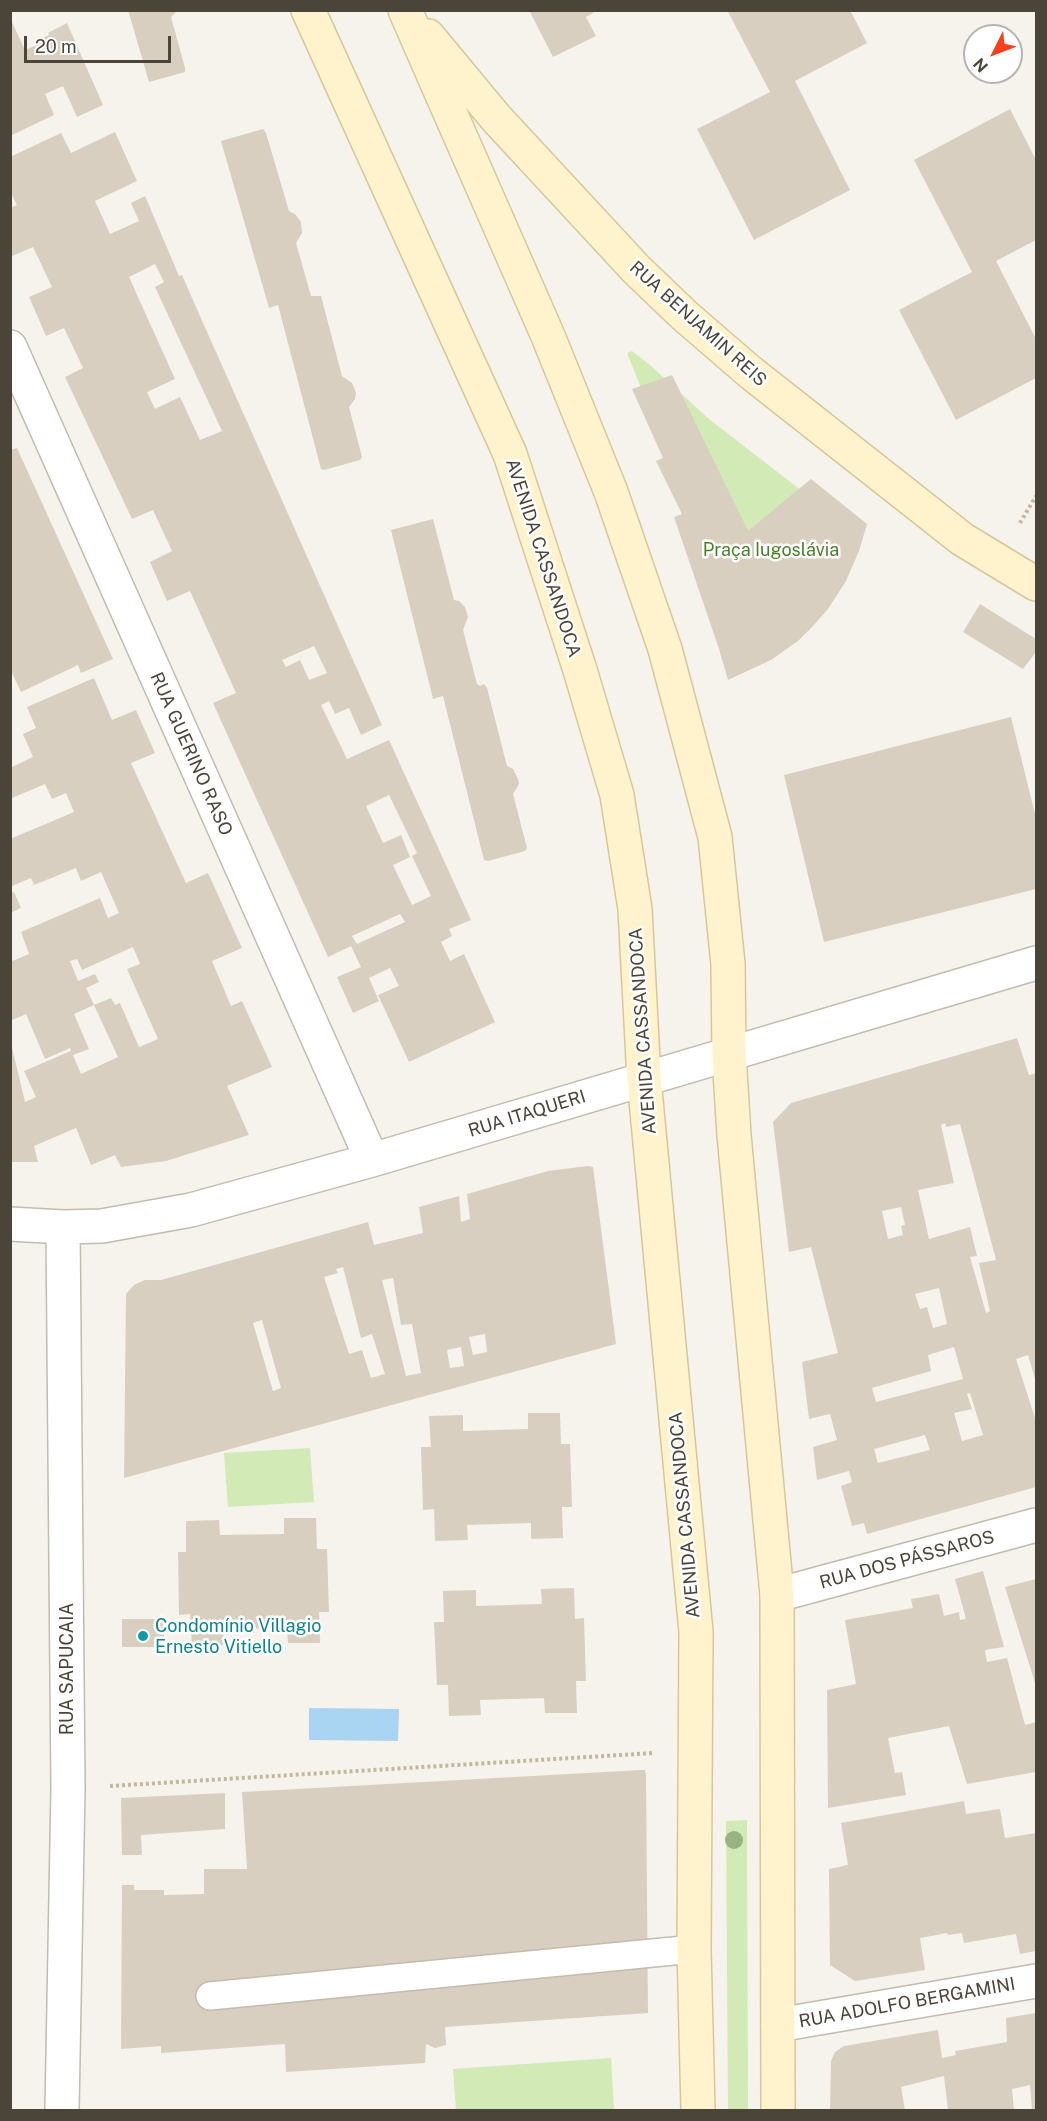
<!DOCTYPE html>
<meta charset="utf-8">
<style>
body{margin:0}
#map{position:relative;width:1047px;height:2121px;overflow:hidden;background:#f6f3ec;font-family:"Public Sans",sans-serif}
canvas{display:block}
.frame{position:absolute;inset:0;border:12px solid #4b4439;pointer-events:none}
.north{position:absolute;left:963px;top:24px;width:60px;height:60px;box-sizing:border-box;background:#fff;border:2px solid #b7b4b0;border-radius:50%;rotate:228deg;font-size:16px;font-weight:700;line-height:24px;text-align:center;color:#4b4439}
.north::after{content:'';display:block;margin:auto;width:21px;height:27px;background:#fc3f1d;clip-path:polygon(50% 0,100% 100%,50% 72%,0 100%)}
.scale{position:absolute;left:24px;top:36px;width:147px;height:27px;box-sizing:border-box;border:3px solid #4b4439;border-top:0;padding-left:8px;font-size:18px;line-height:21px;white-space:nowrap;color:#4b4439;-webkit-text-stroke:4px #fff;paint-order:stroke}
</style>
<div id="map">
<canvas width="1047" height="2121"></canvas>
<div class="frame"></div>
<div class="north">N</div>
<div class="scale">20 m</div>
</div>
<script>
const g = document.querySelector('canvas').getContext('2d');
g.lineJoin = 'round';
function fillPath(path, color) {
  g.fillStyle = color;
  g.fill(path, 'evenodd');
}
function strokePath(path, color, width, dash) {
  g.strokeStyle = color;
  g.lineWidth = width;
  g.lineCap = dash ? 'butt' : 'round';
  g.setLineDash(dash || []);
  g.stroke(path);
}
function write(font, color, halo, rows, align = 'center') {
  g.font = font + ' "Public Sans",sans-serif';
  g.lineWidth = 5;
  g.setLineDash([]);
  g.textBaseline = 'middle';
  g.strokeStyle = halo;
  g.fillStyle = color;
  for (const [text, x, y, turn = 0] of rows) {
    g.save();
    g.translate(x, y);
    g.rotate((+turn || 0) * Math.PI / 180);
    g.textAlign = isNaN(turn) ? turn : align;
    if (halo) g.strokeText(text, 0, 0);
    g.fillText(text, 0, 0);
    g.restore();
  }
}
fillPath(new Path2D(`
 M632,351L650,365L709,419L802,491L810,608L662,440L627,353Z
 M310,1448L314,1502L228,1507L224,1453Z
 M747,1820L748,2110H728L726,1821Z
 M611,2058L614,2110H456L453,2069Z`), '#d2eab5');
fillPath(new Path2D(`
 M309,1708L399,1709L398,1741L309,1740Z`), '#a9d4f2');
fillPath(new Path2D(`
 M128,10H178L171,17L185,68V72L149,82Z
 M534,10H598L586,17L596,36L553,57L530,12Z
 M727,10H850L867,43L795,81L850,190L754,240L697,129L770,92Z
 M10,18L25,50L37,45L35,42L49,35L48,33L67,23L103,105L77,117L63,86L45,94L54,115L10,136Z
 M1010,109L1036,160V240L996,261L1036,339V378L956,420L899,310L972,272L914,160Z
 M263,129L266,133L289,211L295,214L301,222L302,233L296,243L311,296H321L342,376L352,383L356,393L355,399L349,407L362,457L360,460L324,470L321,469L278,305L269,308L221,141Z
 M115,132L137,181L95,201L110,234L139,221L131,203L145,196L179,276L182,275L200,316L382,725L361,735L349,708L335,714L329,701L321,705L347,759L389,740L471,920L449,929L452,936L441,942L450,961L464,954L495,1022L409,1062L378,995L399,986L390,968L369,978L379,1001L353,1013L337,977L361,967L351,946L328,957L213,703L236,693L190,591L167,601L150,562L172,551L153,510L132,519L65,377L83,368L64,328L46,336L29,297L52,287L33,247L10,257V208L17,205L10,191V157L61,133L71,153ZM155,264L164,282L155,287L222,431L200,440L180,397L155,409L147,392L175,379L129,277ZM314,646L327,673L309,680L300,660L286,667L282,660ZM389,795L417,853L412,856L431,896L412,905L393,865L410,857L401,835L383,843L366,806ZM400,914L405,922L357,944L352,936Z
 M672,375L748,531L811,479L867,524L859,551L846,581L828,609L813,626L798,641L771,660L728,680L719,649L674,517L682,514L656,461L663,458L632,389Z
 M17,448L113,659L81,673L78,665L21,692L12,673L10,674V450Z
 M433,519L454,600L459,601L465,607L468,617L463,630L477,684L480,686L484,684L487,688L507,766L513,769L518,779L519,784L513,794L527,848L525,851L488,861L484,860L443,696L433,699L391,530Z
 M980,604L1036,639V652L1023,669L963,632Z
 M94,678L112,720L136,710L155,753L131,763L186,883L208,873L242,948L212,961L231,1006L242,1001L272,1067L227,1086L249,1135L166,1161L121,1167L115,1155L91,1165L76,1128L34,1146L38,1162H10V1039L25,1102L36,1097L24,1071L71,1051L70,1048L45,1059L26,1014L10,1021V962L29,954L21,932L100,898L108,918L119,913L101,872L81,881L76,868L34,885L31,878L10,887V839L74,812L66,793L52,799L45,784L10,799V768L33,757L23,734L36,728L27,707ZM133,947L140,964L127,969L158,1039L139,1047L120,1003L115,1005L111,998L94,1005L118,1057L81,1074L73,1055L89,1049L74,1014L94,1005L86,988L99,982L95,974L78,981L70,961L77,959L82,970Z
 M1011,717L1036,818V889L824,942L784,775Z
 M14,892L21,908L10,913V893Z
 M1017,1038L1029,1075L1036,1073V1382L1028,1355L1016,1359L1036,1421V1487L867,1534L864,1523L852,1526L841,1486L852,1482L849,1471L817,1480L813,1447L837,1440L830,1414L809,1419L802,1362L838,1353L811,1247L789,1252L773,1122L791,1103ZM945,1123L946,1127L960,1124L996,1260L979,1263L990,1311L986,1313L970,1257L977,1256L970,1227L929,1239L918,1190L954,1183L941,1125ZM901,1207L905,1225L901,1226L903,1235L888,1239L882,1211ZM939,1288L947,1324L933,1328L927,1307L920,1309L915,1294ZM954,1347L963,1379L876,1402L872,1388L931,1371L928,1355ZM970,1393L983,1435L962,1441L954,1413L972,1409L967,1394ZM925,1435L930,1450L878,1463L874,1449Z
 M588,1166L593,1167L616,1344L124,1478L126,1297V1294L134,1285L145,1280H161L368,1222L374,1245L423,1233L419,1207L459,1196L461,1222L470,1219L467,1194L548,1171ZM343,1267L361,1338L372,1334L385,1374L371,1378L362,1350L349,1354L324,1277L338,1273L336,1269ZM393,1278L401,1325L412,1324L421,1373L406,1376L382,1280ZM262,1320L281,1388L273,1391L253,1323ZM485,1334L487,1352L473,1355L469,1337ZM461,1347L464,1366L450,1368L447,1350Z
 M528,1413H560L561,1444H570L572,1507H562L563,1538L531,1539V1523L467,1525L468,1540L435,1541L434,1509L423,1510L421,1447H431L429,1416L463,1415V1431L528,1429Z
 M284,1518H316L317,1549H327L329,1612H319L320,1643H288L287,1628L223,1629L224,1645H192L190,1614L179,1615L178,1552H186V1521L219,1520L220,1535L284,1534Z
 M983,1571L1004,1647L985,1650L987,1662L1007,1658L1025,1725L1036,1722V1772L967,1784L949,1726L888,1738L895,1773L902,1772L906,1795L828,1808L827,1690L856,1684L845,1620L913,1608L911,1599L939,1594L944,1616L959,1612L960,1620L966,1619L955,1579Z
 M1036,1579V1686L1005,1587Z
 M574,1588L575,1619L584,1618L586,1681H576L577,1713H545L544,1698L480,1700L481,1715L449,1716L448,1685H437L434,1622H444L443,1591L476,1590V1606L542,1604L541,1589Z
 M122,1619H164V1647H122Z
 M641,1770H645L646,1775L648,2013L445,2027L446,2045L435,2048L426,2044L425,2063L286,2072L285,2044L161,2053V2046L121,2049L122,1885H134V1890H164V1895L204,1894V1869H247L242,1792Z
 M225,1793V1829L141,1835L142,1855H122L121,1798Z
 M964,1801L966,1814L1000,1809L1005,1838L1036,1833V1951L1020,1954L1016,1934L964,1943L962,1933L948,1935L947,1933L920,1938L925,1970L855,1981L830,1965L829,1869L848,1865L841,1823Z
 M1036,2013V2110H1032L1030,2085L1012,2089L1014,2110H948L944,2076L901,2087L905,2110H830L831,2061L835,2052L844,2046L938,2030L942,2058L956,2055L955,2051L1007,2042L1006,2018Z`), '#d8cfc1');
const lane = new Path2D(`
 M210,1996L694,1949`);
const street = new Path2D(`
 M10,347L372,1160
 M10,1224L63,1227L102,1226L191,1210L372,1160L1036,963
 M777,1595L1036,1525
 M778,2025L1036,1981
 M62,2110L68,1788L63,1227`);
const secondary = new Path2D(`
 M308,10L510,454L580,670L617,795L635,909L644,1079L696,1632L694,1949L698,2110
 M405,10L548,336L611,492L665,649L715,837L728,964L729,1055L734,1135L777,1595L778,2110
 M428,36L496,118L636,269L684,315L750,372L962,539L1036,584`);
strokePath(lane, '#c2bbae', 30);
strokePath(street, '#c2bbae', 36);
strokePath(secondary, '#d6c79b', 36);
strokePath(new Path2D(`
 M1020,523L1036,496
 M110,1786L654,1753`), '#c4b79f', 4, [3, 3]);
strokePath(lane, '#fff', 27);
strokePath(street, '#fff', 33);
strokePath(secondary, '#fff3cd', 33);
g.fillStyle = '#97b381';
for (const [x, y] of [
 [734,1840]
]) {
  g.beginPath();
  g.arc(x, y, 9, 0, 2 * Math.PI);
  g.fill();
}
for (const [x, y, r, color] of [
 [143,1636,6,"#0f9aa8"]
]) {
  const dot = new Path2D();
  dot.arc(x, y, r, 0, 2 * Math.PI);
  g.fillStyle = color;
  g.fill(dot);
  strokePath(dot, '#fff', 2);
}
write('18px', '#4b4439', '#fff', [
 ["RUA BENJAMIN REIS",698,324,42],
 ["AVENIDA CASSANDOCA",543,558,72],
 ["RUA GUERINO RASO",191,754,66],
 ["AVENIDA CASSANDOCA",643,1031,-94],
 ["RUA ITAQUERI",527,1114,-17],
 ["AVENIDA CASSANDOCA",685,1515,-95],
 ["RUA DOS PÁSSAROS",907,1560,-15],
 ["RUA SAPUCAIA",67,1669,-90],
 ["RUA ADOLFO BERGAMINI",907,2003,-10]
]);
write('18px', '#4a7f2a', '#fff', [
 ["Praça Iugoslávia",771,550]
]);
write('18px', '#0d838f', '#fff', [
 ["Condomínio Villagio",155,1626],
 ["Ernesto Vitiello",155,1647]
], 'left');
</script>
